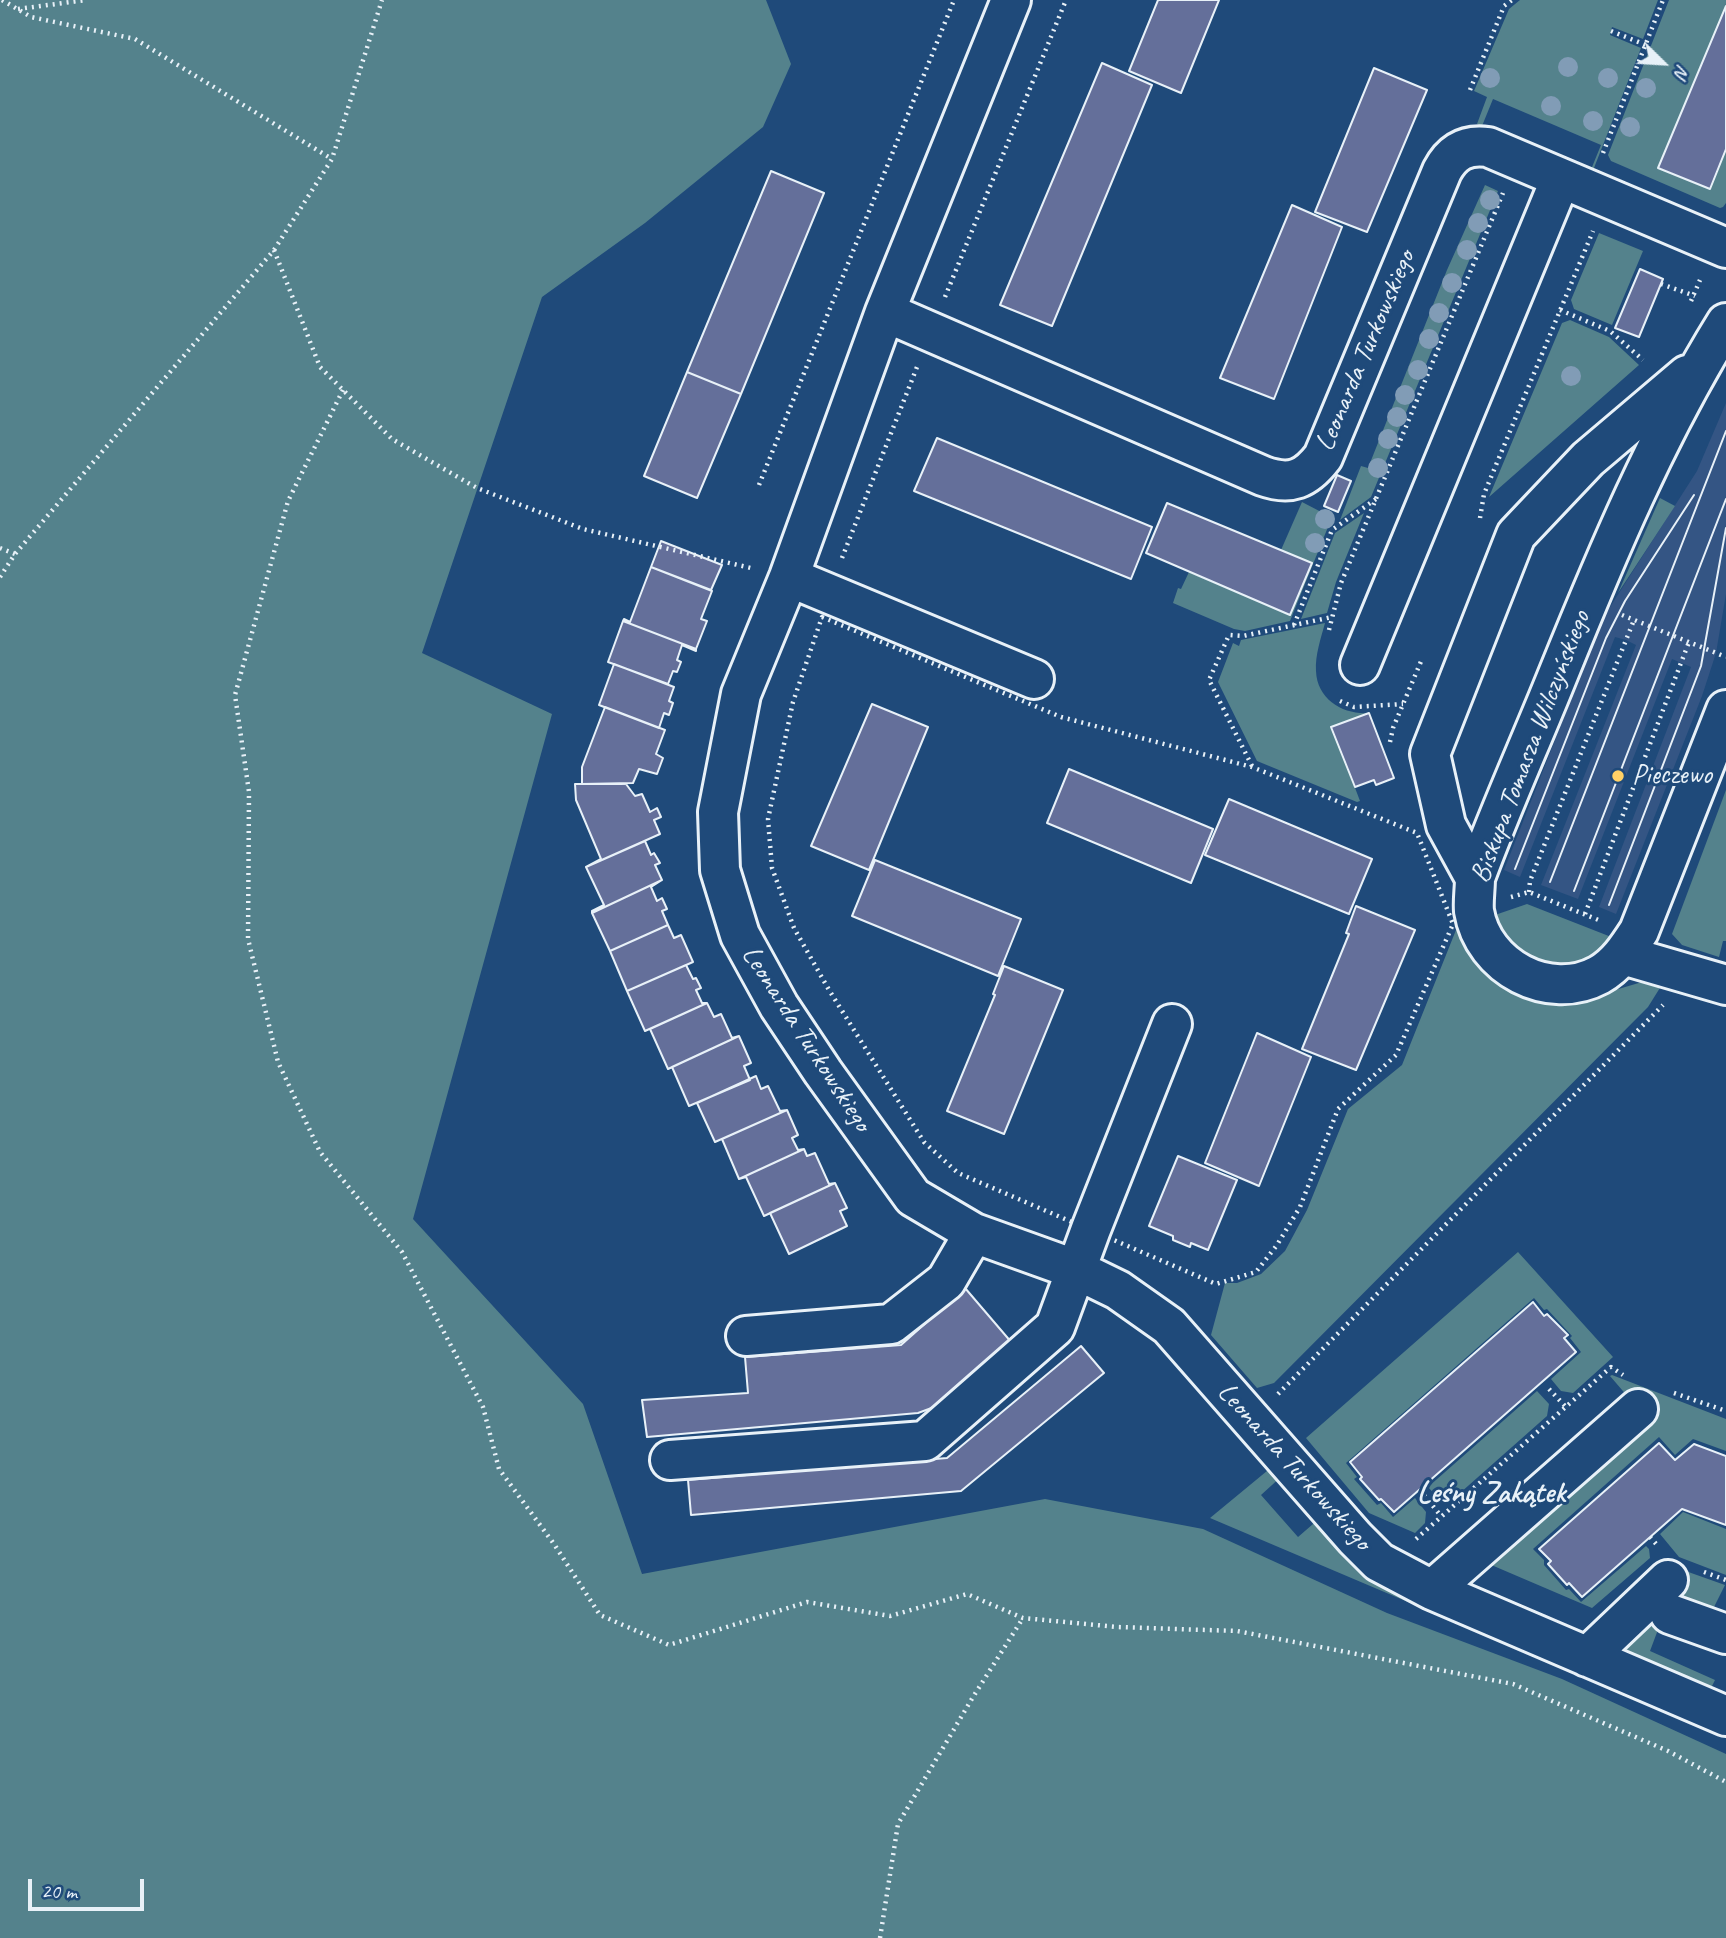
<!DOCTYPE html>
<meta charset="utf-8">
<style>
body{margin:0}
#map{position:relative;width:1726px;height:1938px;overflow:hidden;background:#1f4a7a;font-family:Caveat,sans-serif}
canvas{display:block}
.north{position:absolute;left:1628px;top:28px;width:70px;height:70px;-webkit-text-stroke:5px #1f4a7a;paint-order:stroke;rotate:114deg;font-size:19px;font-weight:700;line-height:28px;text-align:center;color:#e8f1f8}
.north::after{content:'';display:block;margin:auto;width:24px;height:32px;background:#e8f1f8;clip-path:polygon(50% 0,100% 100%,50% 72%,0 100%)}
.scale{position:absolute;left:28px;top:1879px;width:116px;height:32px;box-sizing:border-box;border:4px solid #e8f1f8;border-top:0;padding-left:9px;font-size:21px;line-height:24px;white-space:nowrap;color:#e8f1f8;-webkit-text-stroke:5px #1f4a7a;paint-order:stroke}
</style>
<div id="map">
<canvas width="1726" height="1938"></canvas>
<div class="north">N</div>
<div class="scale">20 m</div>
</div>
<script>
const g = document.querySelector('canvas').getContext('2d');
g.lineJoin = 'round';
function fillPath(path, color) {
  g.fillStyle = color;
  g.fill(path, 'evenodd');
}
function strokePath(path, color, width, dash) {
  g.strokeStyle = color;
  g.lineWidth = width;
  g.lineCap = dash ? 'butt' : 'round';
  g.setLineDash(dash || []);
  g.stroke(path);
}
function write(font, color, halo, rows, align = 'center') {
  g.font = font + ' Caveat,sans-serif';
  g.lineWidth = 6;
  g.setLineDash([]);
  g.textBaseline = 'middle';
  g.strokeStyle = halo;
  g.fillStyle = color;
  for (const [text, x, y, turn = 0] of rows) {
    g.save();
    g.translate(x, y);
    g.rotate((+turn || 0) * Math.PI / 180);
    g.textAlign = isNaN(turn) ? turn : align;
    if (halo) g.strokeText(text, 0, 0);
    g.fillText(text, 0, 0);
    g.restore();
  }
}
fillPath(new Path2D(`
 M1726,403V594L1716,653L1702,696L1616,914L1599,907L1691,667L1672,659L1578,899L1541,885L1636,645L1626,640L1615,637L1520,877L1504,870L1603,618L1697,471Z`), '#345584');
fillPath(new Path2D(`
 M0,0H766L791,64L763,127L645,223L542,297L422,653L552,714L413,1219L583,1404L642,1574L1045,1499L1203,1529L1387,1613L1562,1679L1726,1754V1938H0Z
 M1520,0H1658L1643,39L1612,27L1610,35L1641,48L1592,173L1590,172L1601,145L1493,99L1482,126L1477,124L1487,97L1474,91L1509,9Z
 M1669,0H1726V6L1658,168L1709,189L1726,149V203L1723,207L1720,208L1611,161L1608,155Z
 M1485,185L1498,191L1371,497L1340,520L1361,466L1368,468L1447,270Z
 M1599,233L1643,251L1612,325L1574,309L1571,300Z
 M1570,320L1609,337L1639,365L1489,497L1562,323Z
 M1660,498L1675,506L1618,593Z
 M1302,502L1327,515L1328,527L1290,621L1245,631L1234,629L1173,603L1178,588L1181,589L1189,572L1290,615L1312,563L1281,550Z
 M1364,513L1336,582L1327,613L1301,619L1335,533Z
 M1325,623C1321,638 1315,655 1316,671C1317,700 1344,715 1369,713L1332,727L1360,801L1357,802L1257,761L1218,682L1233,643L1239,646L1241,640Z
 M1726,790V941H1723L1719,957L1682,945L1672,934Z
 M1527,904L1619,940L1595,958L1567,966L1536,962L1511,945L1492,916Z
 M1458,925L1595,996L1642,982L1663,983L1648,1007L1274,1383L1257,1388L1211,1335L1225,1283H1237L1261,1274L1285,1251L1307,1210L1348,1109L1402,1065Z
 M1518,1252L1613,1357L1573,1393L1561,1391L1551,1379L1581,1352L1570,1338L1572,1336L1547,1309L1544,1310L1534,1298L1346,1463L1357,1477L1354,1479L1377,1505L1381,1503L1393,1517L1415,1498L1426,1512L1425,1523L1415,1533L1369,1513L1306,1438Z
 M1612,1375L1726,1419V1451L1693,1439L1675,1455L1659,1437L1533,1549L1544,1560V1565L1566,1590L1569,1589L1581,1602L1646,1546L1649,1549L1650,1558L1592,1608L1482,1561L1647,1419L1610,1376Z
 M1537,1391L1549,1404L1547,1416L1451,1501L1439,1499L1428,1487Z
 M1273,1466L1283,1475L1261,1495L1298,1537L1320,1518L1726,1732V1737L1210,1518Z
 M1683,1512L1726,1529V1575L1679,1557L1660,1534Z
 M1663,1563L1725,1585L1714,1607L1699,1613L1668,1603L1650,1651L1715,1680L1711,1688L1702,1690L1619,1651Z`), '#54828c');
const building = new Path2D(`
 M1158,0H1219L1181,93L1129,71Z
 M1726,6V149L1710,189L1658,168Z
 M1102,63L1152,85L1052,326L1000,305Z
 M1374,68L1427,90L1367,232L1315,212Z
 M771,171L824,193L741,394L687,372Z
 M1292,205L1342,227L1274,399L1220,378Z
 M1640,269L1663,279L1639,337L1615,328Z
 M687,372L741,394L697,498L644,476Z
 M937,438L1152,527L1131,579L914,491Z
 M1337,475L1351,481L1338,512L1324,506Z
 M1167,503L1312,563L1290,615L1146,553Z
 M661,541L722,565L711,590L651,567Z
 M651,567L712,591L701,619L707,621L696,649L623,621L624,619L630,622Z
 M623,621L696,649V651L682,645L677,660L681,662L677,672L673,671L668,684L608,662Z
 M614,664L674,687L669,701L673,703L669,715L664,713L659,728L599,705Z
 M872,704L928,727L869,870L811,846Z
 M605,707L665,730L656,754L663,758L657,774L639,769L633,783L582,784V767Z
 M1369,713L1394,778L1376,785L1374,780L1355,787L1331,727Z
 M1069,769L1213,829L1191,883L1047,823Z
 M575,784H626L635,796L642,794L650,812L657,808L661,817L654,820L660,834L586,867L601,859L576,800Z
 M1229,799L1372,859L1349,914L1205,855Z
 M645,841L651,855L654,853L660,863L655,865L662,880L592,913V911L604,905L586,867Z
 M875,860L1021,919L998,976L852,916Z
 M662,880L651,887L657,901L662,898L667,909L662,911L668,925L610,951L592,913Z
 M1356,906L1415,930L1356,1070L1302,1049L1349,934L1346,933Z
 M668,925L674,938L681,935L693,962L627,991L610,951Z
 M686,965L693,979L696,978L701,988L696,990L702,1003H707L645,1031L627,991Z
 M1004,966L1063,990L1004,1134L947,1111L995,995L993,994Z
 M707,1003L714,1017L721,1014L732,1038L739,1036L668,1069L650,1029Z
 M1257,1033L1311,1057L1259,1186L1205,1163Z
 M739,1036L751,1063L744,1066L750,1080L689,1106L672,1067Z
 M756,1076L761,1089L768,1086L780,1111L787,1110L715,1142L697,1103Z
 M787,1110L798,1135L792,1138L798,1150L804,1149L739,1179L722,1139Z
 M804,1149L807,1156L815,1153L829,1184L835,1183L764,1216L746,1177L739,1179Z
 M1178,1156L1237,1180L1208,1250L1191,1243L1190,1247L1173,1240V1236L1149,1226Z
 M835,1183L847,1208L840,1211L847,1226L789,1254L770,1213Z
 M965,1288L1012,1343L937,1406L918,1413L647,1437L642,1400L748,1393L745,1357L901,1345Z
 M1533,1302L1544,1316L1547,1314L1568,1335L1564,1338L1576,1352L1394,1512L1381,1499L1379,1500L1360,1479L1362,1477L1350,1462Z
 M1081,1346L1104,1373L961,1491L691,1515L688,1480L947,1458Z
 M1659,1443L1675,1460L1694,1444L1726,1456V1525L1682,1509L1582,1597L1569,1583L1567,1585L1548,1564L1551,1561L1539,1549Z`);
fillPath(building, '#646f9a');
strokePath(building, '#e8f1f8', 2);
const minor = new Path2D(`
 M1011,0L885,312L789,577L741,694L718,812L720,870L740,935L779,1006L823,1072L913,1197L974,1233L1077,1270L1118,1290L1169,1326L1355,1538L1379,1562L1432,1590L1726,1716
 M885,312L1263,476C1291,486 1306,479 1323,457L1442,171C1452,152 1466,144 1488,147L1726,248
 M1726,323C1657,434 1606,556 1557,677C1530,744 1500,810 1475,878C1475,889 1473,901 1474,911C1483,967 1549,1002 1599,975C1617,965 1628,948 1639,931L1726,710
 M789,577L1034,679
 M1360,665L1561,178
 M1475,878L1446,825L1430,754L1516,535L1588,459L1687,375
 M1623,955L1726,985
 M746,1336L891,1324L946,1281L974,1233
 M670,1460L925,1441L1055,1327L1091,1229L1172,1024
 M1432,1590L1638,1409
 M1670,1614L1726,1634
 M1587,1657L1668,1580`);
strokePath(minor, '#e8f1f8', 44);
strokePath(new Path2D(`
 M2,0L31,17L135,39L332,159
 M18,9L86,0
 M1611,31L1646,45
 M1470,90L1504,6L1512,0
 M1603,153L1663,0
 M274,250L320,367L392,439L477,488L583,529L751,568
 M1661,284L1695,296
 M945,297L1066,0
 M1691,301L1700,280
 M1560,310L1610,331L1643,360
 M343,390L288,501L235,695L249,792L248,939L278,1062L320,1152L402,1252L483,1407L499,1469L554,1544L600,1615L669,1645L807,1602L890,1616L967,1594L1023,1618L1117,1627L1237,1631L1513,1684L1668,1751L1726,1782
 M759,485L954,0
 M1480,518L1484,494L1593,231
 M0,548L15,554
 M842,558L917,367
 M0,577L15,554L274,250L332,159L382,0
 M1622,615L1726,657
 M822,617L1061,717L1252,767L1417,833L1453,924L1396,1055L1338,1109L1300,1207L1277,1245L1256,1272L1216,1284L958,1173L924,1142L829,990L794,928L772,868L768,819L793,702Z
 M1294,625L1332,530L1376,499
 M1329,630L1341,583L1503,193
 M1340,701L1354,707L1403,704
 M1390,742L1393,728L1422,659
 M1252,766L1209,680L1229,635L1243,636L1332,617
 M1529,892L1530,881L1634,620
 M1511,897L1529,892L1601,921
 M1585,914L1689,642
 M1549,1389L1565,1406
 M1674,1393L1726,1411
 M1278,1394L1663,1005
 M1424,1495L1441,1516
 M1650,1537L1657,1545
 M1416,1539L1611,1367L1623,1375
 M1704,1572L1726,1580
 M880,1938L898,1824L973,1697L1023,1618`), '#e8f1f8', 4.5, [2, 5]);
strokePath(minor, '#1f4a7a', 38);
strokePath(new Path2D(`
 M1515,869L1606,638L1625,601L1694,495
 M1550,882L1726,431
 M1574,891L1726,499
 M1609,905L1701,666L1726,528`), '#e8f1f8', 2);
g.fillStyle = '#819cb6';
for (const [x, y] of [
 [1568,67],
 [1490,78],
 [1608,78],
 [1646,88],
 [1551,106],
 [1593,121],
 [1630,127],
 [1490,200],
 [1478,223],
 [1467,250],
 [1452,283],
 [1439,313],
 [1429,339],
 [1418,370],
 [1571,376],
 [1405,395],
 [1397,417],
 [1388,439],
 [1378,468],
 [1325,519],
 [1315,543]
]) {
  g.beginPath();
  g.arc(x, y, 10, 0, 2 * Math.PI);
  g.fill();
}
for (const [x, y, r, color] of [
 [1618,776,7,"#ffd166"]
]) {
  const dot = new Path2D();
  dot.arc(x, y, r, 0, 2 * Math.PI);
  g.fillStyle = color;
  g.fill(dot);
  strokePath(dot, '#1f4a7a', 2.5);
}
write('28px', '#e8f1f8', '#1f4a7a', [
 ["Leonarda Turkowskiego",1366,351,-67],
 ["Biskupa Tomasza Wilczyńskiego",1531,747,-69],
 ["Leonarda Turkowskiego",806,1039,57],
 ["Leonarda Turkowskiego",1294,1467,48]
]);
write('28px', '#e8f1f8', '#1f4a7a', [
 ["Pieczewo",1632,776]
], 'left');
write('bold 30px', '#e8f1f8', '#1f4a7a', [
 ["Leśny Zakątek",1491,1494]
]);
</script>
